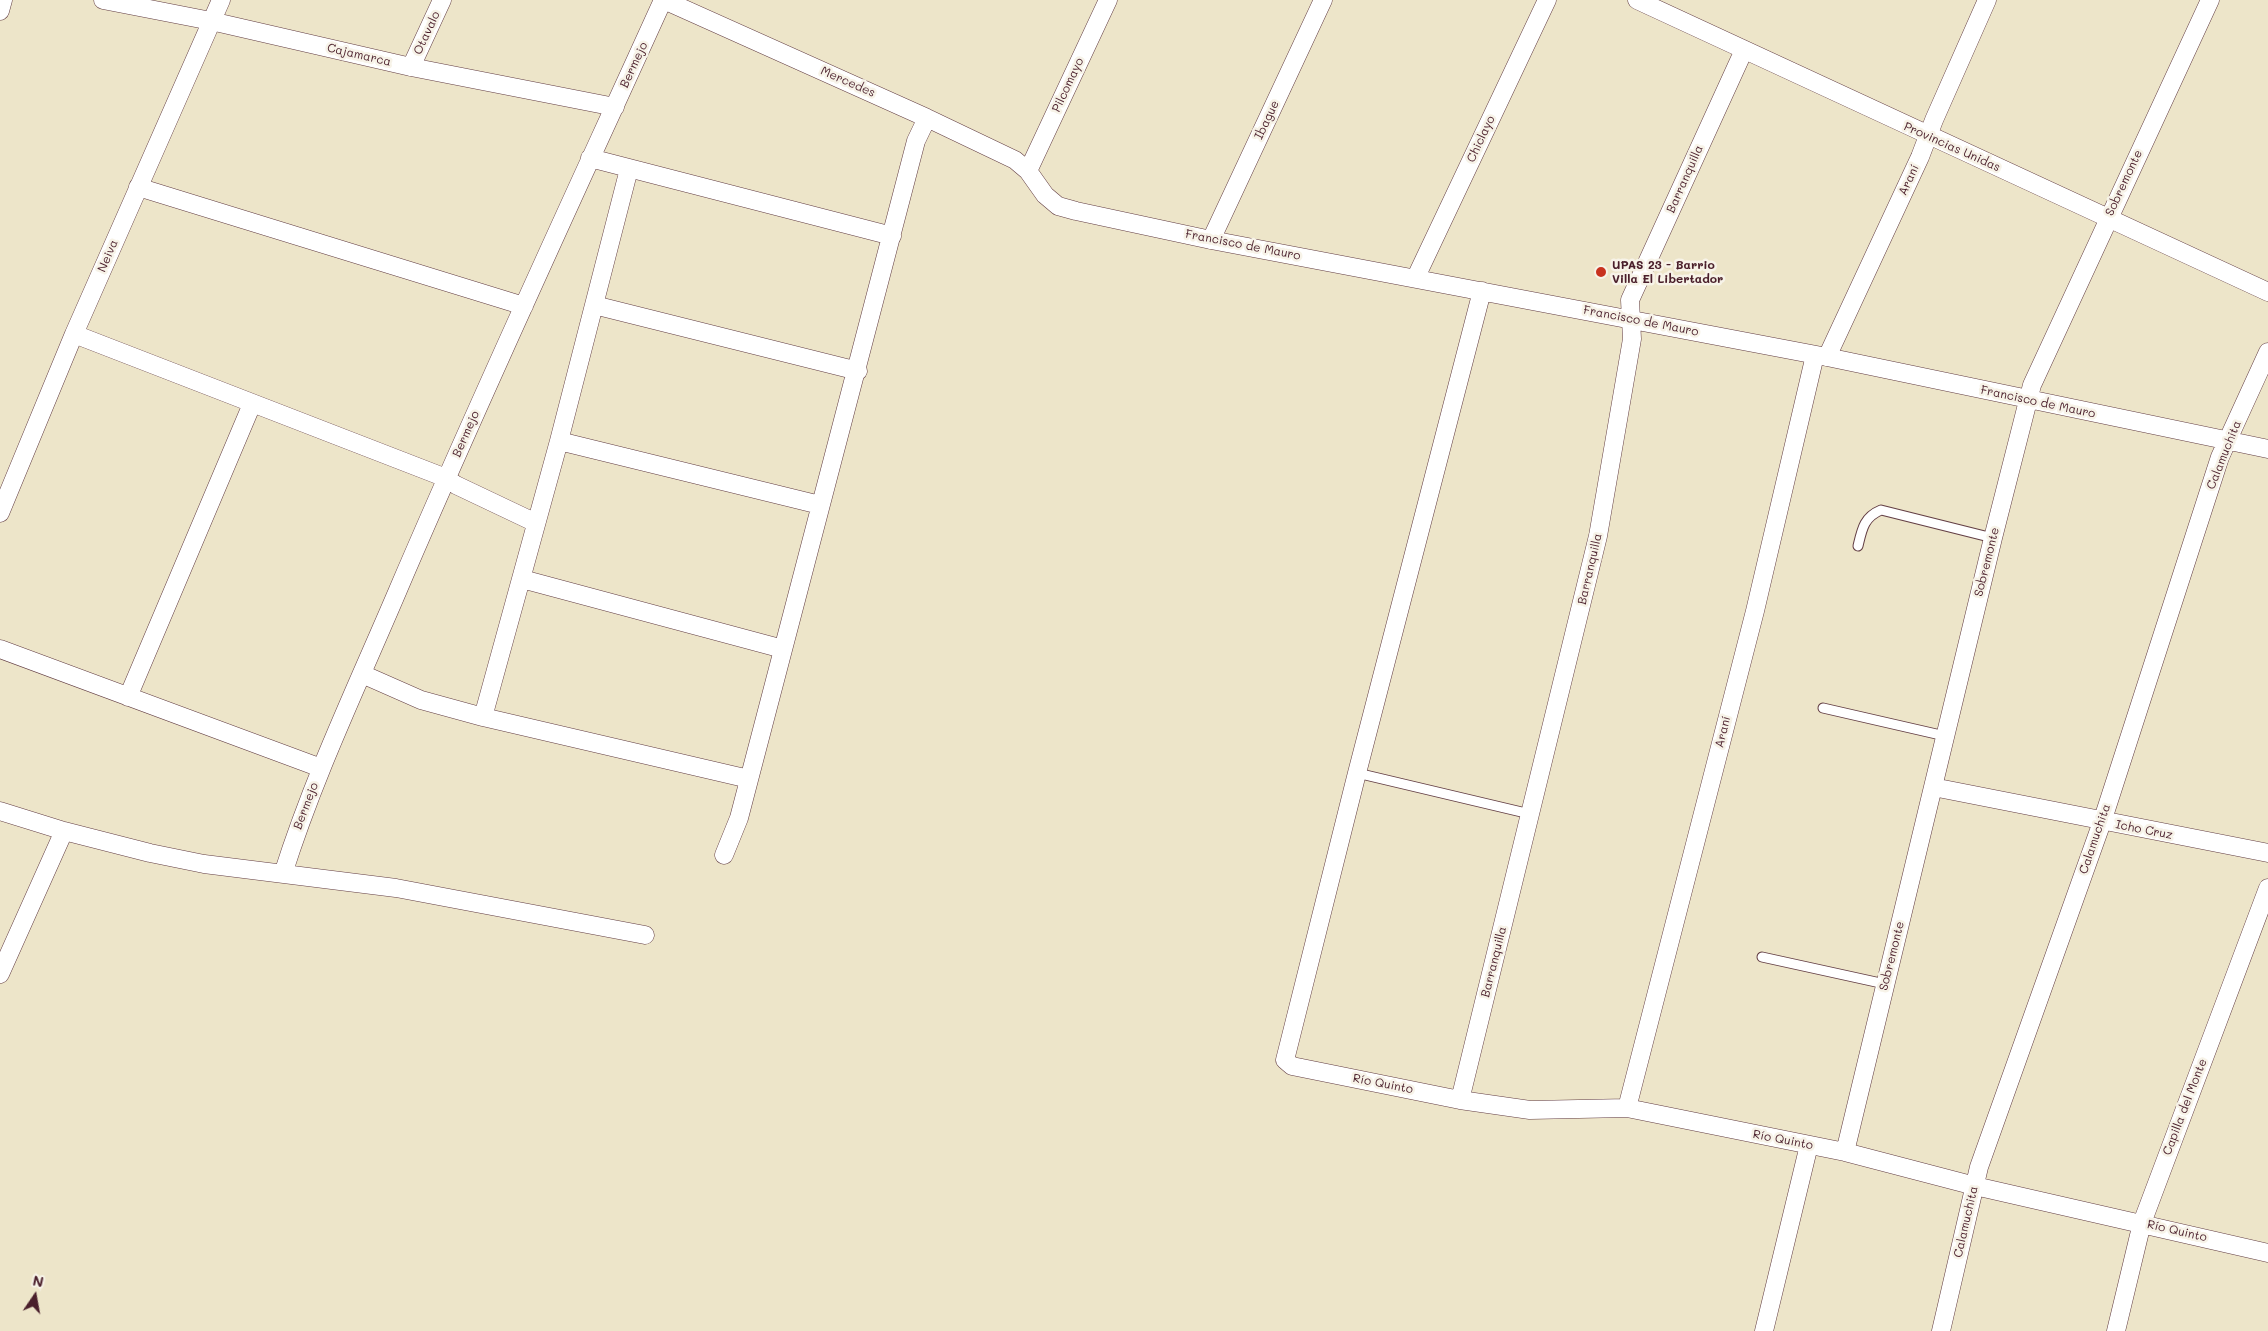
<!DOCTYPE html>
<meta charset="utf-8">
<style>
body{margin:0}
#map{position:relative;width:2268px;height:1331px;overflow:hidden;background:#ede5c9;font-family:Mali,sans-serif}
canvas{display:block}
.north{position:absolute;left:10px;top:1271px;width:50px;height:50px;-webkit-text-stroke:4px #f7f3e8;paint-order:stroke;rotate:12deg;font-size:14px;font-weight:700;line-height:20px;text-align:center;color:#4a1f2b}
.north::after{content:'';display:block;margin:auto;width:18px;height:22px;background:#4a1f2b;clip-path:polygon(50% 0,100% 100%,50% 72%,0 100%)}
</style>
<div id="map">
<canvas width="2268" height="1331"></canvas>
<div class="north">N</div>
</div>
<script>
const g = document.querySelector('canvas').getContext('2d');
g.lineJoin = 'round';
function strokePath(path, color, width, dash) {
  g.strokeStyle = color;
  g.lineWidth = width;
  g.lineCap = dash ? 'butt' : 'round';
  g.setLineDash(dash || []);
  g.stroke(path);
}
function write(font, color, halo, rows, align = 'center') {
  g.font = font + ' Mali,sans-serif';
  g.lineWidth = 5;
  g.setLineDash([]);
  g.textBaseline = 'middle';
  g.strokeStyle = halo;
  g.fillStyle = color;
  for (const [text, x, y, turn = 0] of rows) {
    g.save();
    g.translate(x, y);
    g.rotate((+turn || 0) * Math.PI / 180);
    g.textAlign = isNaN(turn) ? turn : align;
    if (halo) g.strokeText(text, 0, 0);
    g.fillText(text, 0, 0);
    g.restore();
  }
}
const service = new Path2D(`
 M1858,546C1862,529 1864,517 1881,510L1993,538
 M1823,708L1945,736
 M1357,773L1530,814
 M1762,957L1885,984`);
const minor = new Path2D(`
 M103,0L211,21L411,67L615,107
 M664,0L927,118L1015,160L1028,171L1045,195L1058,206L1076,211L1211,240L1827,357L2268,449
 M1637,0L2268,292
 M0,11L3,0
 M411,67L442,0
 M590,158L892,236
 M1028,171L1108,0
 M138,187L524,306
 M1211,240L1323,0
 M1416,277L1547,0
 M1482,291L1357,773L1285,1060L1292,1066L1460,1100L1530,1110L1627,1108L1845,1152L1975,1186L2268,1253
 M594,305L858,371
 M74,334L446,478L456,485L536,523
 M1827,357L1920,157L1934,120L1987,0
 M559,441L820,505
 M0,513L74,334L221,0
 M522,579L783,649
 M0,649L321,768
 M362,674L421,700L483,717L749,779
 M128,697L252,404
 M483,717L559,441L629,169
 M1933,787L2268,853
 M0,811L64,831L150,853L204,864L396,888L645,935
 M724,855L739,818L916,141L927,118
 M283,874C314,776 358,684 398,590C483,391 574,196 663,0
 M0,974L64,831
 M1460,1100L1598,536L1632,339L1630,300L1744,50
 M1627,1108L1755,611L1815,355
 M1845,1152L1993,538L2032,385L2210,0
 M1764,1331L1809,1145
 M1941,1331L1979,1167L2102,822L2220,457L2268,352
 M2116,1331L2142,1223L2268,888`);
strokePath(service, '#623d43', 11);
strokePath(minor, '#623d43', 19);
strokePath(service, '#fff', 9);
strokePath(minor, '#fff', 18);
for (const [x, y, r, color] of [
 [1601,272,6,"#c8321e"]
]) {
  const dot = new Path2D();
  dot.arc(x, y, r, 0, 2 * Math.PI);
  g.fillStyle = color;
  g.fill(dot);
  strokePath(dot, '#f7f3e8', 2);
}
write('12px', '#4a1f2b', '#f7f3e8', [
 ["Otavalo",427,33,-65],
 ["Cajamarca",359,55,13],
 ["Bermejo",634,65,-65],
 ["Mercedes",848,82,24],
 ["Pilcomayo",1068,85,-65],
 ["Ibague",1267,120,-65],
 ["Chiclayo",1481,139,-65],
 ["Provincias Unidas",1952,147,24],
 ["Barranquilla",1685,179,-66],
 ["Araní",1909,180,-65],
 ["Sobremonte",2124,183,-65],
 ["Francisco de Mauro",1243,245,11],
 ["Neiva",108,256,-67],
 ["Francisco de Mauro",1641,321,11],
 ["Francisco de Mauro",2038,402,12],
 ["Bermejo",466,434,-66],
 ["Calamuchita",2224,455,-68],
 ["Sobremonte",1987,562,-76],
 ["Barranquilla",1590,569,-77],
 ["Araní",1723,732,-76],
 ["Bermejo",306,806,-69],
 ["Icho Cruz",2144,830,11],
 ["Calamuchita",2095,839,-71],
 ["Sobremonte",1892,956,-76],
 ["Barranquilla",1494,962,-76],
 ["Río Quinto",1383,1084,11],
 ["Capilla del Monte",2185,1107,-69],
 ["Río Quinto",1783,1140,11],
 ["Calamuchita",1966,1222,-77],
 ["Río Quinto",2177,1231,13]
]);
write('bold 12px', '#4a1f2b', '#f7f3e8', [
 ["UPAS 23 - Barrio",1612,265],
 ["Villa El Libertador",1612,279]
], 'left');
</script>
